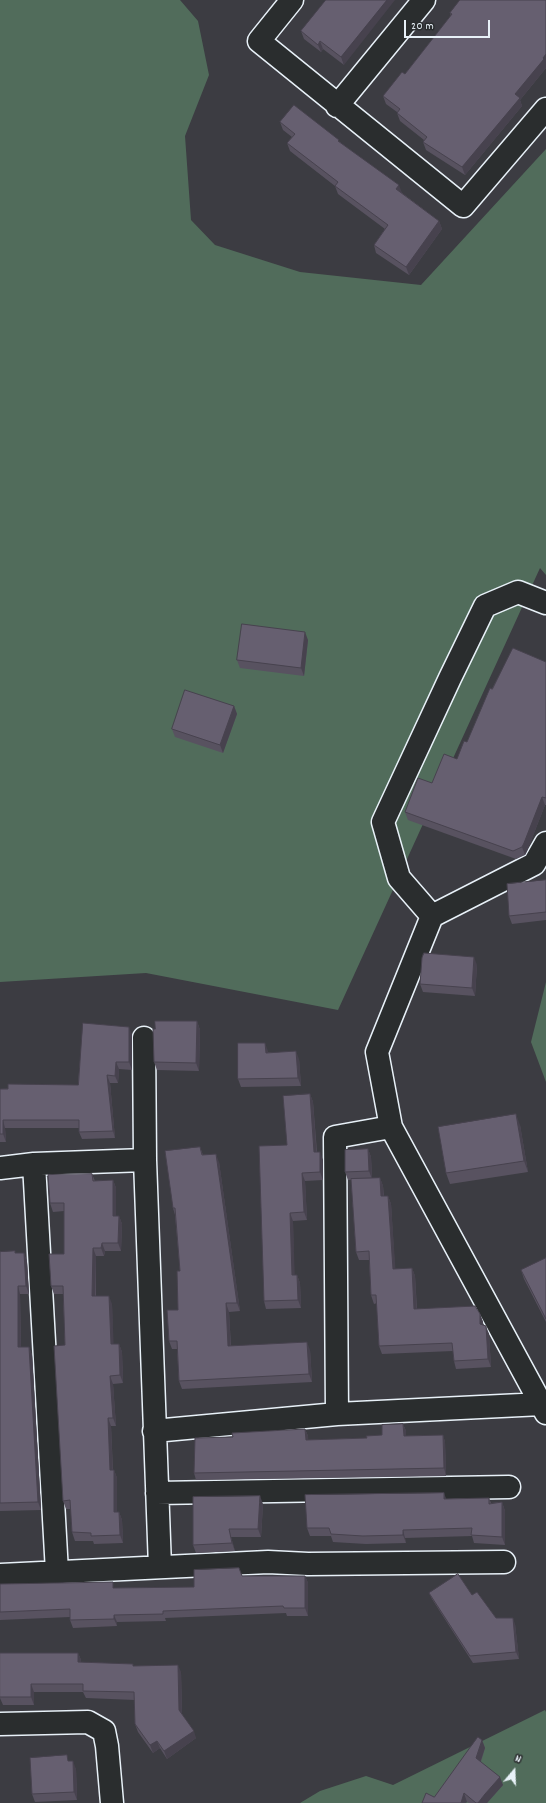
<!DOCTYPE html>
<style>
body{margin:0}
#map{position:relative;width:546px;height:1803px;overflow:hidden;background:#3c3c42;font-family:Dekko,sans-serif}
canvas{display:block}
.north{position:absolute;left:494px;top:1751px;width:40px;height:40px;-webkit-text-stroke:3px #2a2d2e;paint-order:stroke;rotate:19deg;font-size:11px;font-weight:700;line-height:16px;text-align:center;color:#e8f1f8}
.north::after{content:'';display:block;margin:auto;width:14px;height:18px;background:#e8f1f8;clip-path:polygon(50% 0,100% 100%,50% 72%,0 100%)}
.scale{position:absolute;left:404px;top:20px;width:86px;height:18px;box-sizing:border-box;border:2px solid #e8f1f8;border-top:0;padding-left:5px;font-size:12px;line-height:14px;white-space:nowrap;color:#e8f1f8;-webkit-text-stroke:3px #2a2d2e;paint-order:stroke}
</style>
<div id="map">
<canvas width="546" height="1803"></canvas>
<div class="north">N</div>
<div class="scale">20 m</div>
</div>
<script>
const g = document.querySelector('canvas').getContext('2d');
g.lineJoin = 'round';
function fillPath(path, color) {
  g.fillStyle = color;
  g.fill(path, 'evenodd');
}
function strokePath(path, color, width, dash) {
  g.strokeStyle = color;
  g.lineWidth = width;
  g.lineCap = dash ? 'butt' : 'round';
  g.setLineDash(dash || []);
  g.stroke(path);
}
fillPath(new Path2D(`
 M0,0H180L198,21L209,75L185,136L191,220L215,245L300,272L421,285L546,149V575L540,568L338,1010L146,973L0,982Z
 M546,982V1082L531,1042Z
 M545,1710L546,1712V1803H300L320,1791L366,1776L393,1785Z`), '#516c5b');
const minor = new Path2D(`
 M292,0L259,41L463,206L546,109
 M337,106L424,0
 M546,603L518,592L485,606L450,678L383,822L399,878L432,916L377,1052L391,1127L546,1413
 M432,916L534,864L546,843
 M144,1038L145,1160L160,1567
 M34,1164L57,1572
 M0,1168L34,1164L145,1160
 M337,1414L335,1137L391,1127
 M154,1431L337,1414L542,1404
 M157,1493L509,1487
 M0,1575L268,1562L308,1564L504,1562
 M0,1724L88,1722L104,1731L107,1746L112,1803`);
strokePath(minor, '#e8f1f8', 25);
strokePath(minor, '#2a2d2e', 22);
fillPath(new Path2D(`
 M326,0L344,65L323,49L321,52L304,39L301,31Z
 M546,0V68L520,100L522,106L465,175L426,150L423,142L424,140L400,121L397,113V112L386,104L383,96L405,74L451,16L450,13Z
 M280,122L340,142L402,193L439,221L442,229L409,275L376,253L374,245L385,229L338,194L335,186L290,151L287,143L292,137L283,130Z
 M308,640L304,676L240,668L237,660Z
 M546,662V805H545L527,851L525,855L516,859L408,820L405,812L457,759L467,742L492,689Z
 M234,706L237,714L223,753L175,737L172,729Z
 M546,880V920L512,924L509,916Z
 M477,965L475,996L423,992L420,984Z
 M197,1021L200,1030L199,1071L157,1070L154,1062L155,1029Z
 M132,1035V1070L119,1069L118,1083H110L115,1138L82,1139L79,1132V1128H5L6,1142H0V1089L78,1085Z
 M268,1051V1052L299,1059L301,1086L241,1087L238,1079Z
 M310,1094L313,1102L317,1152L323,1160V1180L305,1181L307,1220L293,1221L294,1275H297L300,1283L301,1308L266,1309L264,1301L287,1145Z
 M520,1125L528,1172L450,1184L446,1173Z
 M200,1147L203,1155L219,1162L240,1311L229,1312L231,1346L310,1350L312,1382L182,1389L179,1381L177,1349H172L169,1341L178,1310L180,1271L175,1215L173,1208Z
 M368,1149L371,1157L372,1178H380L383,1186L384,1196H388L391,1204L395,1269L412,1268L415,1276L417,1309L480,1314L483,1322V1325L489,1334L491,1367L456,1369L454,1361L453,1351L382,1354L379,1346L377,1303L374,1304L371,1295L369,1260H359L356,1252L351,1180H348L345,1172Z
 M92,1174L95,1181L113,1180L116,1188V1216H119L122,1224L121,1251H105L104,1256H96V1296L112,1304L113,1344H119L122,1352L123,1383L113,1384L116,1426H111L113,1470H114L117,1478V1512H119L122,1520L123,1543L94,1544L93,1541H75L72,1532L71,1509H66L63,1501L65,1345L63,1294H54L51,1286L64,1254V1211L53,1212L50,1203Z
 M0,1252L15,1253H24L27,1262L29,1294H20L21,1347H29L32,1355L41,1510L0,1511Z
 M546,1258V1322L524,1279L521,1270Z
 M403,1424L406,1431V1436L443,1435L445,1442L446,1476L196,1480L194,1473L233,1437L305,1429L308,1436V1440L367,1438L382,1435Z
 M489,1498L491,1503L502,1502L505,1511V1545L474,1543L472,1536L405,1538L406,1543L366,1544L333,1542L331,1536H310L307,1528L447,1499Z
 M263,1504L261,1537H231L235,1551L196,1553L193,1545Z
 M242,1576H305L308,1583V1616H287L286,1613L165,1618L166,1621L117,1622V1626L73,1628L70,1620V1617L0,1620V1584L115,1588L194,1587Z
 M429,1593L472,1595L496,1618L515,1624L519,1659L473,1663L432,1599Z
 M0,1653H78L81,1660V1663L134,1666L181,1672L182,1714L196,1738L167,1759L160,1748L153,1753L138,1732L135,1724V1700L86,1698L83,1692H34V1705H3L0,1698Z
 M482,1740L485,1748L481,1762L503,1785L487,1803H469L467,1802L434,1797Z
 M70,1761L76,1769L77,1800L35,1802L32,1794Z`), '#585260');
fillPath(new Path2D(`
 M387,0H395L344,65L341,57Z
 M320,41L323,49L321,52L318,45Z
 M546,54V68L520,100L522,106L465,175L462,167L515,94Z
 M399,185L402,193L396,189Z
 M439,221L442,229L409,275L406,267Z
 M305,632L308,640L304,676L301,668Z
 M234,706L237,714L223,753L220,745Z
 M542,797L545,805L527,851L525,855L522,847Z
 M474,957L477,965L475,996L472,988Z
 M197,1021L200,1030L199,1071L196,1063Z
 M129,1027L132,1035V1070L129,1062Z
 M265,1043L268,1051L269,1061L266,1053Z
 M296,1051L299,1059L301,1086L298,1078Z
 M116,1062L119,1069L118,1083L115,1076Z
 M107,1075L110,1083L115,1138L113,1131Z
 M310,1094L313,1102L317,1160L314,1152Z
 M516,1114L520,1125L528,1172L524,1161Z
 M3,1120L5,1128L6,1142L3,1134Z
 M368,1149L371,1157L372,1179L369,1171Z
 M320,1152L323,1160V1180L320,1172Z
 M216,1154L219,1162L240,1311L237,1303Z
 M302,1173L305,1181L307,1220L304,1212Z
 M380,1178L383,1186L384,1204L381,1196Z
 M113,1180L116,1188V1224L113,1216Z
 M388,1196L391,1204L396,1277L393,1269Z
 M290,1213L293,1221L295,1283L292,1275Z
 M119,1216L122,1224L121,1251L118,1243Z
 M102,1243L105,1251L104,1256L101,1248Z
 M93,1248L96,1256L95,1304L92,1296Z
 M24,1253L27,1262L29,1294L26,1286Z
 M412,1268L415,1276L417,1317L414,1309Z
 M297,1275L300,1283L301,1308L298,1300Z
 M18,1286L20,1294L21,1355L18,1347Z
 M109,1296L112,1304L114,1352L111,1344Z
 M226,1303L229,1312L231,1354L228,1346Z
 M480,1314L483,1322V1332L480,1324Z
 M486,1326L489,1334L491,1367L488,1359Z
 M307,1342L310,1350L312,1382L309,1374Z
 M119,1344L122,1352L123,1383L120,1375Z
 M29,1347L32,1355L41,1510L38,1502Z
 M110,1376L113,1384L116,1426L113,1418Z
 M108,1418L111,1426L113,1478L110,1470Z
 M403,1424L406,1431V1443L404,1436Z
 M305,1429L308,1436L309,1447L306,1440Z
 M443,1435L445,1442L446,1476L444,1468Z
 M114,1470L117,1478V1520L114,1512Z
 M444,1493L447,1501L444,1499Z
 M260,1496L263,1504L261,1537L258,1529Z
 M502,1502L505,1511V1545L502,1537Z
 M119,1512L122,1520L123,1543L120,1535Z
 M229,1529L231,1537L235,1551L232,1543Z
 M403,1530L405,1538L406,1543L403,1535Z
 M305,1576L308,1583V1616L305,1608Z
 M114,1615L117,1622V1626L114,1619Z
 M513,1618L515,1624L519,1659L516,1652Z
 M78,1653L81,1660V1670L78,1662Z
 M178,1665L181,1672L182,1718L179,1710Z
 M31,1684L34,1692V1705L31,1697Z
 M194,1731L196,1738L167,1759L164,1751Z
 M482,1740L485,1748L479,1766L476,1758Z
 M157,1741L160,1748L153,1753L150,1745Z
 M73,1761L76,1769L77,1800L74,1792Z
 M500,1777L503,1785L487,1803H478L485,1794Z
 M464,1793L467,1802L466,1803H461Z`), '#47424e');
const building = new Path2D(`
 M326,0H387L341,57L320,41L318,45L301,31Z
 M460,0H546V54L543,58L544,59L515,94L520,98L462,167L423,142L427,137L397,113L400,109L383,96L402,72L405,74L452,14L450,13Z
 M294,105L339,140L338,141L399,185L396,189L439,221L406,267L374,245L388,225L335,186L338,182L287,143L295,134L280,122Z
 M242,624L305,632L301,668L237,660Z
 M513,648L546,662V798L542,797L524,843L522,847L513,851L405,812L418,778L432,783L444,754L457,759L464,741L467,742L490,688L492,689Z
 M185,690L234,706L220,745L172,729Z
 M546,880V912L509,916L507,884Z
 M424,953L474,957L472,988L420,984L422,958Z
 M155,1021H197L196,1063L154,1062L153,1029H155Z
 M83,1023L129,1027V1062H116L115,1076L107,1075L113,1131L79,1132V1120H3V1134H0V1089H8V1084L78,1085Z
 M238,1043H265L266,1053L296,1051L298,1078L238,1079Z
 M310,1094L314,1152H320V1172L302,1173L304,1212L290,1213L292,1275H297L298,1300L264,1301L259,1146L287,1145L283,1096Z
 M516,1114L524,1161L446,1173L438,1127Z
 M200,1147L202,1155L216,1154L237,1303H226L228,1346L307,1342L309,1374L179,1381L177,1341H169L167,1310H178L177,1271H180L175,1208H173L165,1151Z
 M368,1149L369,1171L345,1172V1150Z
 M92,1174L93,1181L113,1180V1216H119L118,1243H102L101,1248H93L92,1296H109L111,1344H119L120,1375L110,1376L113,1418H108L110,1470H114V1512H119L120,1535L91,1536V1533L72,1532L70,1500L63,1501L54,1346L65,1345L63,1286H51L49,1254H64V1203H50L48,1175Z
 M380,1178L381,1196H388L393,1269L412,1268L414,1309L475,1306L480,1314V1324L486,1326L488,1359L454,1361L452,1343L379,1346L376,1295H371L369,1251L356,1252L351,1179Z
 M15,1251V1253H24L26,1286H18V1347H29L38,1502L0,1503V1252Z
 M546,1258V1319L521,1270Z
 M403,1424L404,1436L443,1435L444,1468L194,1473L195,1438L233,1437L232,1433L305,1429L306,1440L367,1438L366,1436L382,1435V1425Z
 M444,1493V1499L489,1498V1504L502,1502V1537L471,1535L472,1528L403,1530V1535L363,1536L331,1534L329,1528H307L305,1495Z
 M260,1496L258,1529H229L232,1543L193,1545V1497Z
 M239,1568L242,1576H305V1608H284L283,1606L163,1611V1614L114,1615V1619L70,1620V1609L0,1612V1584L113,1582V1588L194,1587V1570Z
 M458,1574L472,1595L477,1592L496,1618H513L516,1652L470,1656L429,1593Z
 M0,1653H78V1662L133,1664V1666L178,1665L179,1710L194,1731L164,1751L157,1741L150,1745L135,1724L134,1692L83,1691V1684H31V1697H0Z
 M478,1737L482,1740L476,1758L500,1777L485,1794L478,1803H476L464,1793L461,1803H422L426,1793L434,1797Z
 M67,1755L68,1761H73L74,1792L32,1794L30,1758Z`);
fillPath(building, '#665f70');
strokePath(building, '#47424e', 1);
</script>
